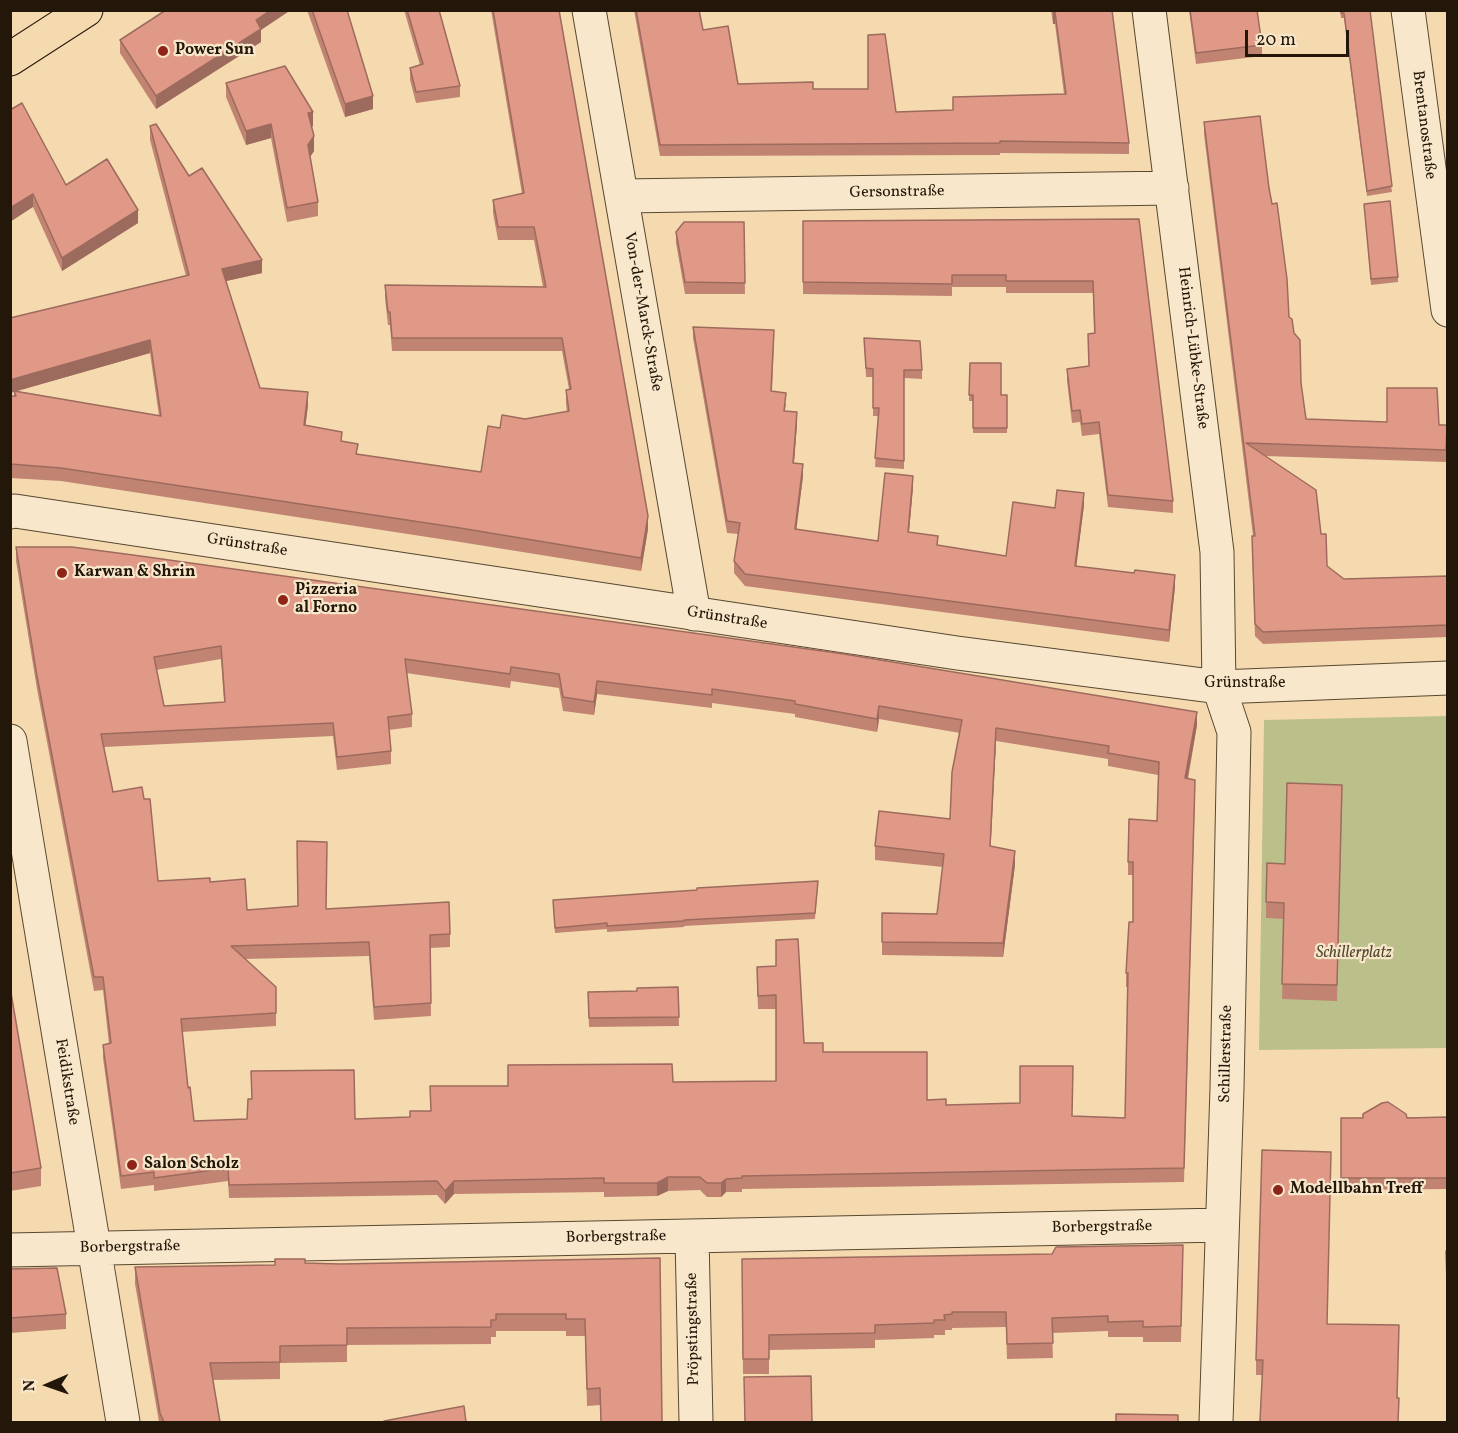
<!DOCTYPE html>
<meta charset="utf-8">
<style>
body{margin:0}
#map{position:relative;width:1458px;height:1433px;overflow:hidden;background:#f5daaf;font-family:Vollkorn,serif}
canvas{display:block}
.frame{position:absolute;inset:0;border:12px solid #231709;pointer-events:none}
.north{position:absolute;left:18px;top:1355px;width:60px;height:60px;-webkit-text-stroke:4px #f8e7cb;paint-order:stroke;rotate:268deg;font-size:16px;font-weight:700;line-height:24px;text-align:center;color:#231709}
.north::after{content:'';display:block;margin:auto;width:21px;height:27px;background:#231709;clip-path:polygon(50% 0,100% 100%,50% 72%,0 100%)}
.scale{position:absolute;left:1245px;top:30px;width:104px;height:27px;box-sizing:border-box;border:3px solid #231709;border-top:0;padding-left:8px;font-size:18px;line-height:21px;white-space:nowrap;color:#231709;-webkit-text-stroke:4px #f8e7cb;paint-order:stroke}
</style>
<div id="map">
<canvas width="1458" height="1433"></canvas>
<div class="frame"></div>
<div class="north">N</div>
<div class="scale">20 m</div>
</div>
<script>
const g = document.querySelector('canvas').getContext('2d');
g.lineJoin = 'round';
function fillPath(path, color) {
  g.fillStyle = color;
  g.fill(path, 'evenodd');
}
function strokePath(path, color, width, dash) {
  g.strokeStyle = color;
  g.lineWidth = width;
  g.lineCap = dash ? 'butt' : 'round';
  g.setLineDash(dash || []);
  g.stroke(path);
}
function write(font, color, halo, rows, align = 'center') {
  g.font = font + ' Vollkorn,serif';
  g.lineWidth = 4.5;
  g.setLineDash([]);
  g.textBaseline = 'middle';
  g.strokeStyle = halo;
  g.fillStyle = color;
  for (const [text, x, y, turn = 0] of rows) {
    g.save();
    g.translate(x, y);
    g.rotate((+turn || 0) * Math.PI / 180);
    g.textAlign = isNaN(turn) ? turn : align;
    if (halo) g.strokeText(text, 0, 0);
    g.fillText(text, 0, 0);
    g.restore();
  }
}
fillPath(new Path2D(`
 M1447,716V1048L1259,1050L1264,720Z`), '#bbc08b');
const minor = new Path2D(`
 M589,10L694,614
 M1149,10L1217,552L1219,687L1234,732L1227,1088L1216,1422
 M1408,10L1448,310
 M622,196L1172,188
 M10,512L15,511L957,653L1219,687L1448,678
 M10,741L123,1422
 M692,1236L696,1422
 M10,1250L1222,1225`);
const major = new Path2D(`
 M10,59L86,10`);
strokePath(minor, '#584832', 35);
strokePath(major, '#231709', 35);
strokePath(minor, '#f8e7cb', 33);
strokePath(major, '#f5daaf', 33);
fillPath(new Path2D(`
 M307,10H347L373,109L345,117Z
 M404,10H439L460,86V97L416,103L410,80V68L420,65Z
 M491,10H559L648,529L641,571L460,542L61,481L10,478V396H14V392L10,393V318L186,276L150,140V126L262,273L226,281L260,388L308,405L305,426L342,441L358,454L481,472L500,428L525,419L567,412L566,403V390L569,389L562,351H392L390,325H388L385,298V285L543,287L534,240H498L493,213V200L522,194ZM150,353L159,416L17,391Z
 M634,10H699L703,30L738,84L813,89L896,112L953,110L1064,94L1055,24H1053L1051,10H1112L1129,143V154L1000,153V155L660,156Z
 M1189,10H1257L1262,45V56L1196,64Z
 M1340,10H1370L1392,192L1367,196L1344,18H1341Z
 M261,30V42L156,109L120,53V40Z
 M226,83L313,126L311,127L314,151L310,157L318,202V216L287,222L271,138L246,145L226,97Z
 M10,110L66,185L138,223L62,271L33,207Z
 M1204,122L1269,188L1289,317L1301,383L1306,419L1447,425L1446,462L1265,456L1321,534L1327,566L1344,579L1448,576V637L1263,644L1255,636L1252,547L1253,536L1204,134Z
 M1364,204L1398,277V282L1371,285Z
 M1139,219L1173,501V513L1108,507L1099,434L1082,436L1080,422L1072,423L1067,381V369L1089,366L1094,333L1093,293H1006V287H952V296L803,294V221Z
 M744,222L745,294H685L676,243V232Z
 M693,327L774,342L772,391L786,404L785,411L797,424L794,463L803,476L796,529L878,541L913,487L909,532L938,546L1006,556L1055,508L1084,505L1076,566L1175,587L1169,642L745,586L734,573V561L738,534L727,533L693,338Z
 M864,338L922,370V379L904,378V469L875,467L878,416H873V377H866Z
 M970,363L1001,395H1007V433H973V401H969Z
 M16,547L1197,725L1188,779L1195,793L1184,1182L742,1189V1192H726L721,1197H707L700,1190L668,1191L657,1196L604,1197V1192L454,1194L445,1204L437,1195L229,1198L228,1181L154,1191V1185L121,1189L103,1058V1045L109,1044L103,990L94,991L37,689L16,561ZM221,659L224,702L164,706L156,670ZM406,673L510,688L511,681L559,688L563,711L594,715L597,694L712,708V703L795,714V717L877,732L879,719L960,733L950,819L875,846V860L943,867L937,914L882,913V955L1003,957L1015,865L990,847L996,741L1108,759V766L1158,775L1157,821L1128,862V875H1133V922L1126,973V987H1128L1125,1118L1072,1116L946,1105L927,1100L804,1043L776,966L757,967V981L758,1009H776V1081L673,1082L508,1065V1086H430L431,1111L410,1117L355,1119L194,1121L188,1088L182,1032L276,1026V1013L245,959L369,956L374,1020L431,1016L430,948L450,947V934L326,909L247,910L210,882L158,881L113,792L104,747L333,736L337,770L391,764V751L389,730L412,727V714Z
 M1342,785L1337,1001L1282,999L1284,919L1266,918V902L1285,864Z
 M818,886L815,919L684,926V927L607,932V929L555,933L553,906Z
 M10,987L41,1168V1186L10,1191Z
 M678,987L679,1026L589,1027L588,992L637,991Z
 M1448,1117V1189L1341,1190V1118Z
 M1331,1152L1260,1421L1262,1375H1256V1360Z
 M1446,1251H1448V1303H1447Z
 M660,1258L600,1405L587,1406L585,1336H566V1331H496V1337H491V1344L347,1345V1362L280,1363V1379L213,1380L220,1422H159L135,1284V1267L275,1265L305,1263L340,1264Z
 M742,1259L1183,1260L1181,1342H1143V1337H1108V1331L1052,1333L1053,1358L1007,1359L1006,1327L952,1328V1330H945V1335H934V1338L875,1340V1348L769,1350V1374H743Z
 M10,1269L66,1314V1329L10,1333Z`), '#c18473');
fillPath(new Path2D(`
 M271,10H291L261,30V42L156,109V96L256,20Z
 M1053,12H1055V24H1053Z
 M373,96V109L345,117V104Z
 M313,112V126L308,128V113Z
 M271,124V138L246,145V131Z
 M314,136V151L308,160V145Z
 M33,194V207L10,222V208Z
 M138,210V223L62,271V258Z
 M262,260V273L222,282V269Z
 M150,340V353L10,393V380Z
 M308,392V405L304,439V425Z
 M797,412V424L793,475V463Z
 M803,464V476L795,541V529Z
 M913,476V487L908,543V532Z
 M1084,493V505L1075,577V566Z
 M648,516V529L641,571V558Z
 M1175,575V587L1169,642V630Z
 M597,681V694L594,715V702Z
 M879,706V719L877,732V719Z
 M1197,712V725L1185,792V778Z
 M996,728V741L990,860V846Z
 M1015,851V865L1003,957V943Z
 M668,1177V1191L657,1196V1183Z
 M726,1179V1192L721,1197V1183Z
 M454,1181V1194L445,1204V1191Z`), '#9d6b5e');
const building = new Path2D(`
 M166,10H271L256,20L261,29L156,96L120,40Z
 M312,10H347L373,96L345,104Z
 M407,10H439L460,86L416,92L410,68L423,64Z
 M493,10H559L648,516L641,558L460,528L61,468L10,464V396H16L14,391L161,416L150,340L10,380V318L189,275L150,126L156,124L189,176L202,168L262,260L222,269L260,388L308,392L304,425L342,432L341,441L358,444L356,454L481,472L488,426L500,428L502,415L525,419L569,411L566,390L571,389L562,338H392L390,312H388L385,285L546,287L534,227H498L493,200L524,193Z
 M636,10H699L703,30L728,26L738,84L813,82V89H868V35L885,34L896,112L953,110V97L1066,94L1055,12H1053V10H1112L1129,143L1000,141V143L660,145Z
 M1190,10H1257L1262,45L1196,53Z
 M1341,10H1370L1392,186L1367,191L1344,13H1341Z
 M285,66L313,112L308,113L314,136L308,145L318,202L287,208L271,124L246,131L226,83Z
 M22,103L66,185L107,159L138,210L62,258L33,194L10,208V110Z
 M1260,116L1269,188L1272,204L1277,203L1287,279L1289,317L1292,319L1294,333L1300,340L1301,383L1306,419L1387,422V388H1437L1439,425H1447L1446,450L1246,443L1316,490L1321,534H1326L1327,566L1344,579L1448,576V625L1263,632L1255,624L1252,536H1255L1204,122Z
 M1390,201L1398,277L1371,279L1364,204Z
 M1139,219L1173,501L1108,495L1099,422L1082,424L1080,410L1072,411L1067,369L1089,366L1088,334L1095,333L1093,281H1006V275H952V284L803,282V221Z
 M684,222H744L745,283L685,282L676,232Z
 M693,327L774,330L771,391L786,393L784,411L797,412L793,463L803,464L795,529L878,541L885,473L913,476L908,532L938,536L937,545L1006,556L1013,502L1055,508L1057,490L1084,493L1075,566L1134,573L1135,570L1175,575L1169,630L745,574L734,561L740,523L727,521Z
 M864,338L920,341L922,370H904V461L875,458L879,408H873V369L866,368Z
 M970,363H1001V395H1007V428H973V395H969Z
 M16,547H72L133,555L844,654L1197,712L1185,778L1195,780L1184,1168L742,1176V1178L726,1179L721,1183H707L700,1177H668L657,1183H604V1178L454,1181L445,1191L437,1181L229,1185L228,1168L154,1178V1172L121,1176L103,1045L111,1043L103,977H94L37,676ZM221,646L225,702L164,706L154,657ZM405,659L510,674L511,667L559,674L563,697L594,702L597,681L712,695V689L795,701V704L877,719L879,706L962,720L952,772L950,819L879,811L875,846L944,854L937,914L882,913V942L1003,943L1015,851L990,846L996,728L1109,746L1108,753L1159,762L1157,821L1129,819L1128,862H1133V922H1129L1126,973H1128L1125,1118L1072,1116L1073,1066H1020V1103L946,1105V1099L927,1100V1052H823V1043H804L798,939L776,940V966L757,967L758,996L776,995V1081L673,1082L672,1064L508,1065V1086H430L431,1111H410V1117L355,1119L354,1070L251,1071L252,1099H248L247,1119L194,1121L190,1087L188,1088L181,1019L276,1013V987L231,946L369,942L374,1007L431,1003L430,935L450,934L449,902L326,909L327,842L297,841L298,906L247,910L245,879L210,882V878L158,881L150,799H144L142,787L113,792L101,734L333,723L337,757L391,751L388,717L412,714Z
 M1287,783L1342,785L1337,985L1282,984L1284,903L1266,902L1267,863L1285,864Z
 M818,881L815,913L684,920V921L607,926V923L555,928L553,900L697,890V888Z
 M10,987L41,1168L10,1173Z
 M678,987L679,1017L589,1018L588,992L637,991V988Z
 M1388,1102L1406,1114L1407,1118L1448,1117V1178H1341V1118H1363V1114L1382,1103Z
 M1262,1150L1331,1152L1327,1324L1399,1325L1397,1398H1399L1398,1422H1259L1260,1421L1263,1360H1256Z
 M1183,1245L1181,1326L1143,1327V1321L1108,1322V1316L1052,1318L1053,1343L1007,1344L1006,1312H952V1314L944,1315L945,1320H934V1323L875,1325V1333L769,1335V1359H743L742,1259L1052,1254L1056,1247Z
 M1446,1251H1448V1283H1447Z
 M660,1258L662,1422H601L600,1388L587,1389L585,1319H566V1314H496V1320H491V1327L347,1328V1345L280,1346V1362L210,1363L220,1422H164L160,1413L135,1267L275,1265V1259H305V1263L340,1264Z
 M57,1268L66,1314L10,1318V1269Z
 M811,1376L812,1422H745L744,1377Z
 M464,1406L466,1422H385L384,1421Z
 M1116,1414L1178,1415V1422H1116Z`);
fillPath(building, '#e09986');
strokePath(building, '#9d6b5e', 1.5);
for (const [x, y, r, color] of [
 [163,51,6,"#8f2418"],
 [62,573,6,"#8f2418"],
 [283,600,6,"#8f2418"],
 [132,1165,6,"#8f2418"],
 [1278,1190,6,"#8f2418"]
]) {
  const dot = new Path2D();
  dot.arc(x, y, r, 0, 2 * Math.PI);
  g.fillStyle = color;
  g.fill(dot);
  strokePath(dot, '#f8e7cb', 2);
}
write('bold 16px', '#231709', '#f8e7cb', [
 ["Power Sun",175,51],
 ["Karwan & Shrin",74,573],
 ["Pizzeria",295,591],
 ["al Forno",295,609],
 ["Salon Scholz",144,1165],
 ["Modellbahn Treff",1290,1190]
], 'left');
write('16px', '#231709', '#f8e7cb', [
 ["Brentanostraße",1423,125,83],
 ["Gersonstraße",897,193,-1],
 ["Von-der-Marck-Straße",642,312,80],
 ["Heinrich-Lübke-Straße",1192,348,83],
 ["Grünstraße",247,546,9],
 ["Grünstraße",727,619,9],
 ["Grünstraße",1245,684],
 ["Schillerstraße",1227,1054,-89],
 ["Feidikstraße",66,1082,81],
 ["Borbergstraße",1102,1228,-1],
 ["Borbergstraße",616,1238,-1],
 ["Borbergstraße",130,1248,-1],
 ["Pröpstingstraße",694,1329,-91]
]);
write('italic 16px', '#514a30', '#f8e7cb', [
 ["Schillerplatz",1354,954]
]);
</script>
